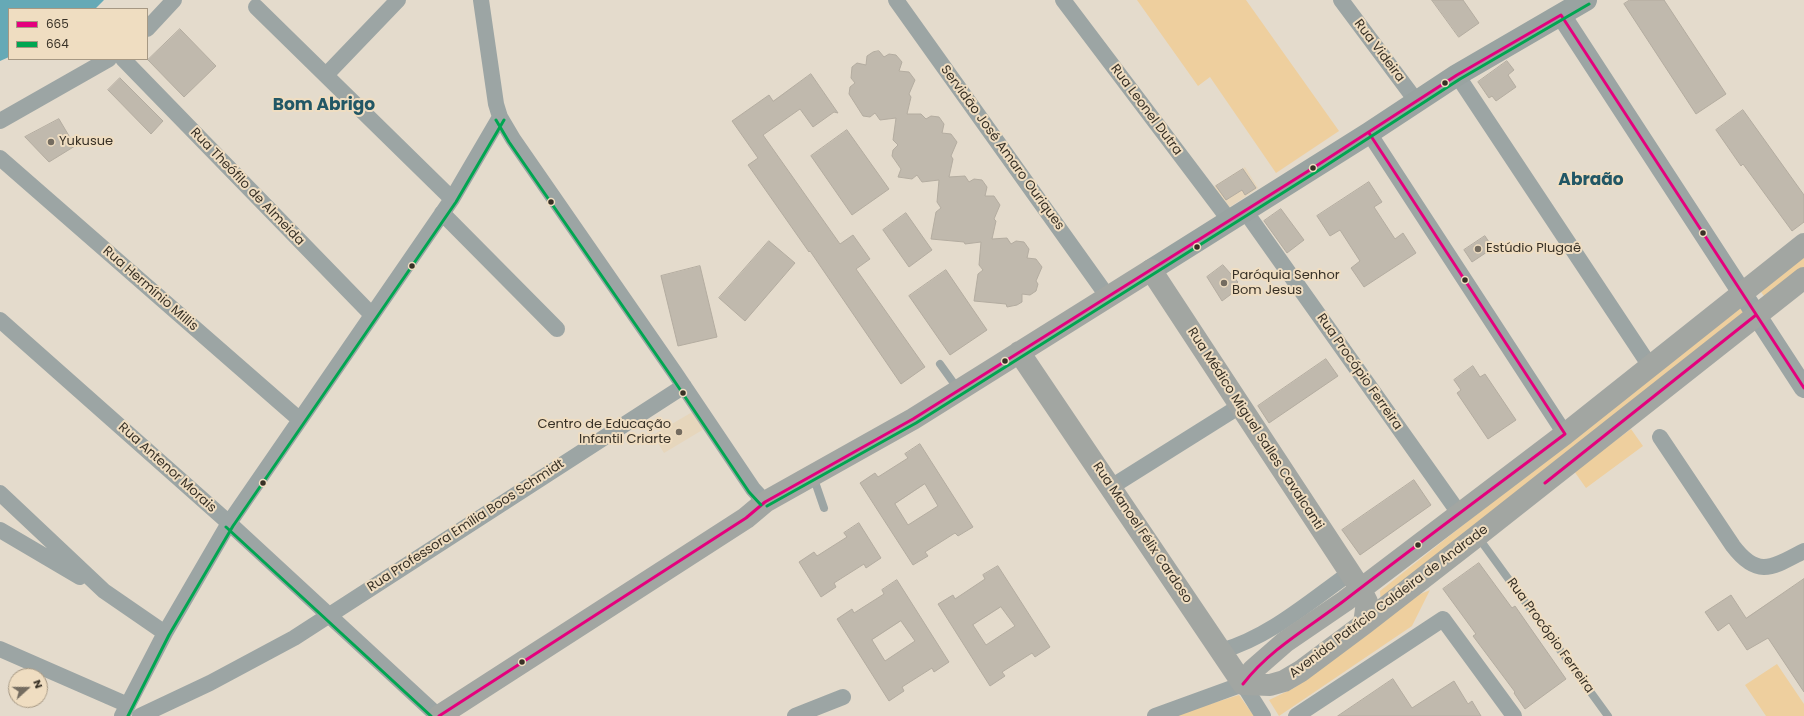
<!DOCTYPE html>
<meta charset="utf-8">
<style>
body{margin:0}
#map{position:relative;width:1804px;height:716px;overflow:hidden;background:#e4dbcc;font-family:Poppins,sans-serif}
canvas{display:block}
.legend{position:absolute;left:8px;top:8px;width:140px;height:52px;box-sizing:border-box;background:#efddc1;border:1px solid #a69883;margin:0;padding:5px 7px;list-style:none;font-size:12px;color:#383126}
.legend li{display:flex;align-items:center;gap:8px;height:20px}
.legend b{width:20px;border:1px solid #a69883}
.north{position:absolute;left:8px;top:668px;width:40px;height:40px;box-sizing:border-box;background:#efddc1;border:1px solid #a69883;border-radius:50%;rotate:69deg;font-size:11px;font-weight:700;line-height:16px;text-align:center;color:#383126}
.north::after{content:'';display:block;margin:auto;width:14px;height:18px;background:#746c60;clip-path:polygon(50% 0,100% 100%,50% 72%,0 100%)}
</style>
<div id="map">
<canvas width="1804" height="716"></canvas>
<ul class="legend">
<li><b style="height:5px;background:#e5007d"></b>665</li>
<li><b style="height:5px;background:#00a651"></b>664</li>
</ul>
<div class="north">N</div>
</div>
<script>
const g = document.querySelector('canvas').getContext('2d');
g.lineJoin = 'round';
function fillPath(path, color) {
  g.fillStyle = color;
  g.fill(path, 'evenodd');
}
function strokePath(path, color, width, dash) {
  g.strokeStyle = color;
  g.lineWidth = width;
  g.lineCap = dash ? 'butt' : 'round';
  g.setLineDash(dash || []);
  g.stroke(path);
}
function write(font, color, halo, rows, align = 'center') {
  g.font = font + ' Poppins,sans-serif';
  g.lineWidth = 4;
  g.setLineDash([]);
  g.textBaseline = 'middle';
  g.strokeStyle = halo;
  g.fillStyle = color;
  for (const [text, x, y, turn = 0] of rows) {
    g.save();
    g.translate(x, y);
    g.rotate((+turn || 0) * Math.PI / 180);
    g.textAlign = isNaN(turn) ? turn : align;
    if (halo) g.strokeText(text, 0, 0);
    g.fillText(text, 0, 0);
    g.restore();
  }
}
fillPath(new Path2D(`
 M1245,167L1258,188L1227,209L1212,188Z
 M694,411L704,429L664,453L653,435Z`), '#e6d6bc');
fillPath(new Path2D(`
 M1137,0H1246L1339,131L1276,173L1210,77L1198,86Z
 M1804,255V270L1766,299L1759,289Z
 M1739,306L1746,316L1381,605L1380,591Z
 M1631,429L1643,446L1586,488L1574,471Z
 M1430,590L1412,626L1279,716L1269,700L1294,688L1321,669L1411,598Z
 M1777,664L1804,704V716H1766L1745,685Z
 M1239,695L1254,716H1171Z`), '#eecf9e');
fillPath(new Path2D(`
 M0,0H104L95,9H9V57L0,61Z`), '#66a9b6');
const building = new Path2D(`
 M1432,0H1463L1479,23L1459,37Z
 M1630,0H1664L1726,94L1696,114L1624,4Z
 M180,29L216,66L184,97L148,60Z
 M879,51L884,57L889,54L896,55L902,62L899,71L909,72L915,80L909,94L911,97L907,114H921L926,119L931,116L939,117L944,124L942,133L951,134L957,142L951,156L953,159L949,177L965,176L969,182L974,179L982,180L987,187L985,196H994L1000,205L994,219L996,221L992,239L1007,238L1011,244L1016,241L1024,242L1029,249L1027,258L1036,259L1042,267L1036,281L1038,284L1036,291L1030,295L1022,294V302L1017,305L1007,307L1006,304L974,301L978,274L983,270L979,265L981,242L965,244L964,242L931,239L936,212L941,208L937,202L939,180L922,182L917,175L912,179L898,177L901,169L892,156L893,150L898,145L893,140L896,118L880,120L875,113L870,117L863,116L849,94L850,87L855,83L851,78L852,67L857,63L866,65L867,56L873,52Z
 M1507,61L1514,70L1508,75L1516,87L1496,101L1492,96L1489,98L1478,82Z
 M811,74L838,113L834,112L813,127L800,109L763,135L840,244L853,235L870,259L856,269L925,367L901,384L810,251L809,252L748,165L758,158L732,121L769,95L773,101Z
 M120,78L163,121L151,134L108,90Z
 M1743,110L1804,195V222L1792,231L1743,164L1741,166L1716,130Z
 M59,119L75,146L49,162L25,137Z
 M847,130L889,189L852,215L811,156Z
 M1243,169L1256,188L1245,195L1242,190L1226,200L1216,186Z
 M1369,182L1382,202L1374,207L1395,239L1403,233L1416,253L1364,287L1351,268L1360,261L1340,230L1330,236L1317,216Z
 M1281,209L1304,240L1287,253L1264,221Z
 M906,213L932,250L909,267L883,230Z
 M1485,236L1493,248L1472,262L1464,250Z
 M769,241L795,263L745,321L719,298Z
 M1223,265L1238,282L1235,285L1238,289L1222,301L1207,277Z
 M700,266L717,337L678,346L661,276Z
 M946,270L987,330L950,355L909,296Z
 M1326,359L1338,376L1269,423L1258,406Z
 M1473,366L1480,377L1485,374L1516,420L1488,439L1457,393L1461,390L1454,380Z
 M920,444L973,527L958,536L955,533L925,552L928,556L913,565L860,483L875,473L878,477L908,458L905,454ZM925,484L938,506L908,525L895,504Z
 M1414,480L1431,505L1360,555L1342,530Z
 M859,523L881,558L866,568L864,564L834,583L836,587L821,597L799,562L814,552L817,556L847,537L844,533Z
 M1479,563L1512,608L1515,606L1566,679L1525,709L1514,693L1515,692L1473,636L1476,634L1443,589Z
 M998,566L1050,647L1035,657L1032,653L1002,672L1005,676L990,686L938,604L953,595L955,599L985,579L983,575ZM1001,607L1015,626L986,645L973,625Z
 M1804,579V692L1768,638L1747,650L1729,623L1718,631L1705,612L1731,595L1746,618Z
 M897,580L949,662L934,672L932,668L902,687L904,691L889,701L837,619L852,609L854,613L884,594L882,590ZM901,621L915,641L885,661L872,640Z
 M1393,679L1412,708L1454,681L1468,704L1472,701L1481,716H1338Z`);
fillPath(building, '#c0b9ad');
strokePath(building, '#b3aca0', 1);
strokePath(new Path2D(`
 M940,364L958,389
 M813,476L824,508
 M1478,537L1608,716`), '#9ca5a4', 8);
strokePath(new Path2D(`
 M481,0L496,104L500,117L513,139L675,373L753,489L765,502
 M896,0L1108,297
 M1063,0L1230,221
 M1341,0L1417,102
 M256,7L452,199
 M147,29L174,0
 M123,59L371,314
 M326,75L398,0
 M1457,75L1650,366
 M0,121L109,59
 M1369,133L1565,434
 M0,158L300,420
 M1245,211L1459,513
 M442,213L557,329
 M0,320L229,523L438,716
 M1660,437L1733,546C1758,579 1773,567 1804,551
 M1111,487L1240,406
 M0,493L104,591L165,633
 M0,530L80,577
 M0,649L128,705
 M1221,651C1270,637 1310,601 1350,573
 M122,716L165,633L229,523L452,199L500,117
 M140,716L210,683L294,638L684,386
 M795,716L843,697
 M1155,716L1243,684L1263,716
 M1296,716L1443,619L1514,716`), '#9ca5a4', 16);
strokePath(new Path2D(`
 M1561,15L1804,388`), '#9ca5a4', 20);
strokePath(new Path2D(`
 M1151,270L1369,133L1457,75L1586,0`), '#99a3a1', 22);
strokePath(new Path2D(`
 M1019,352L1243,684
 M1243,684L1253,670L1285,642L1345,601L1565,434L1804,244
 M1243,684L1270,685L1284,681L1301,671L1364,624L1477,536L1804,278
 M439,716L746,518L765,502L913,419L1151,270L1360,588L1367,602L1364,624`), '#a2a6a2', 22);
strokePath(new Path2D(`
 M1545,483L1756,315
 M1243,684C1271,648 1310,627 1345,600C1418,544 1492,489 1565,434L1369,133
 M439,716L746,518L765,502L913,419L1313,168L1457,75L1561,15L1804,388`), '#e5007d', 3);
strokePath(new Path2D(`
 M496,120L509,142L671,376L749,492L761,505
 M767,506L916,423L1316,172L1460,79L1589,4
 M226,527L431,716
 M128,716L169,635L233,526L456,202L504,120`), '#00a651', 3);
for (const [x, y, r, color] of [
 [1445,83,3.5,"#383126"],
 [51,142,4,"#746c60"],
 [1313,168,3.5,"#383126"],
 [551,202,3.5,"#383126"],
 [1703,233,3.5,"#383126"],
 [1197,247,3.5,"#383126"],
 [1478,249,4,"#746c60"],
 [412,266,3.5,"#383126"],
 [1465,280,3.5,"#383126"],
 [1224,283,4,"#746c60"],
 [1005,361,3.5,"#383126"],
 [683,393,3.5,"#383126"],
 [679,432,4,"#746c60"],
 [263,483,3.5,"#383126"],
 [1418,545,3.5,"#383126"],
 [522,662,3.5,"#383126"]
]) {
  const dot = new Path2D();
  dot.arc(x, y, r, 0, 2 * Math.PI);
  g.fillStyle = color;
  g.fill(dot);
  strokePath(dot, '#efddc1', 1.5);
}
write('13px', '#383126', '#efddc1', [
 ["Rua Videira",1379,51,53],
 ["Rua Leonel Dutra",1146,110,53],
 ["Servidão José Amaro Ouriques",1002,148,54],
 ["Rua Theófilo de Almeida",247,187,46],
 ["Rua Hermínio Millis",150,289,41],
 ["Rua Procópio Ferreira",1359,372,55],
 ["Rua Médico Miguel Salles Cavalcanti",1255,429,57],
 ["Rua Antenor Morais",167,468,42],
 ["Rua Professora Emília Boos Schmidt",466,526,-33],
 ["Rua Manoel Félix Cardoso",1142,533,56],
 ["Avenida Patrício Caldeira de Andrade",1389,602,-37],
 ["Rua Procópio Ferreira",1550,636,54]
]);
write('13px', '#383126', '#efddc1', [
 ["Yukusue",59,142],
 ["Estúdio Plugaê",1486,249],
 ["Paróquia Senhor",1232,276],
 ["Bom Jesus",1232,291],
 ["Centro de Educação",671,425,"right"],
 ["Infantil Criarte",671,440,"right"]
], 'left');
write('bold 17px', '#225765', '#efddc1', [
 ["Bom Abrigo",324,106],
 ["Abraão",1591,181]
]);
</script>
